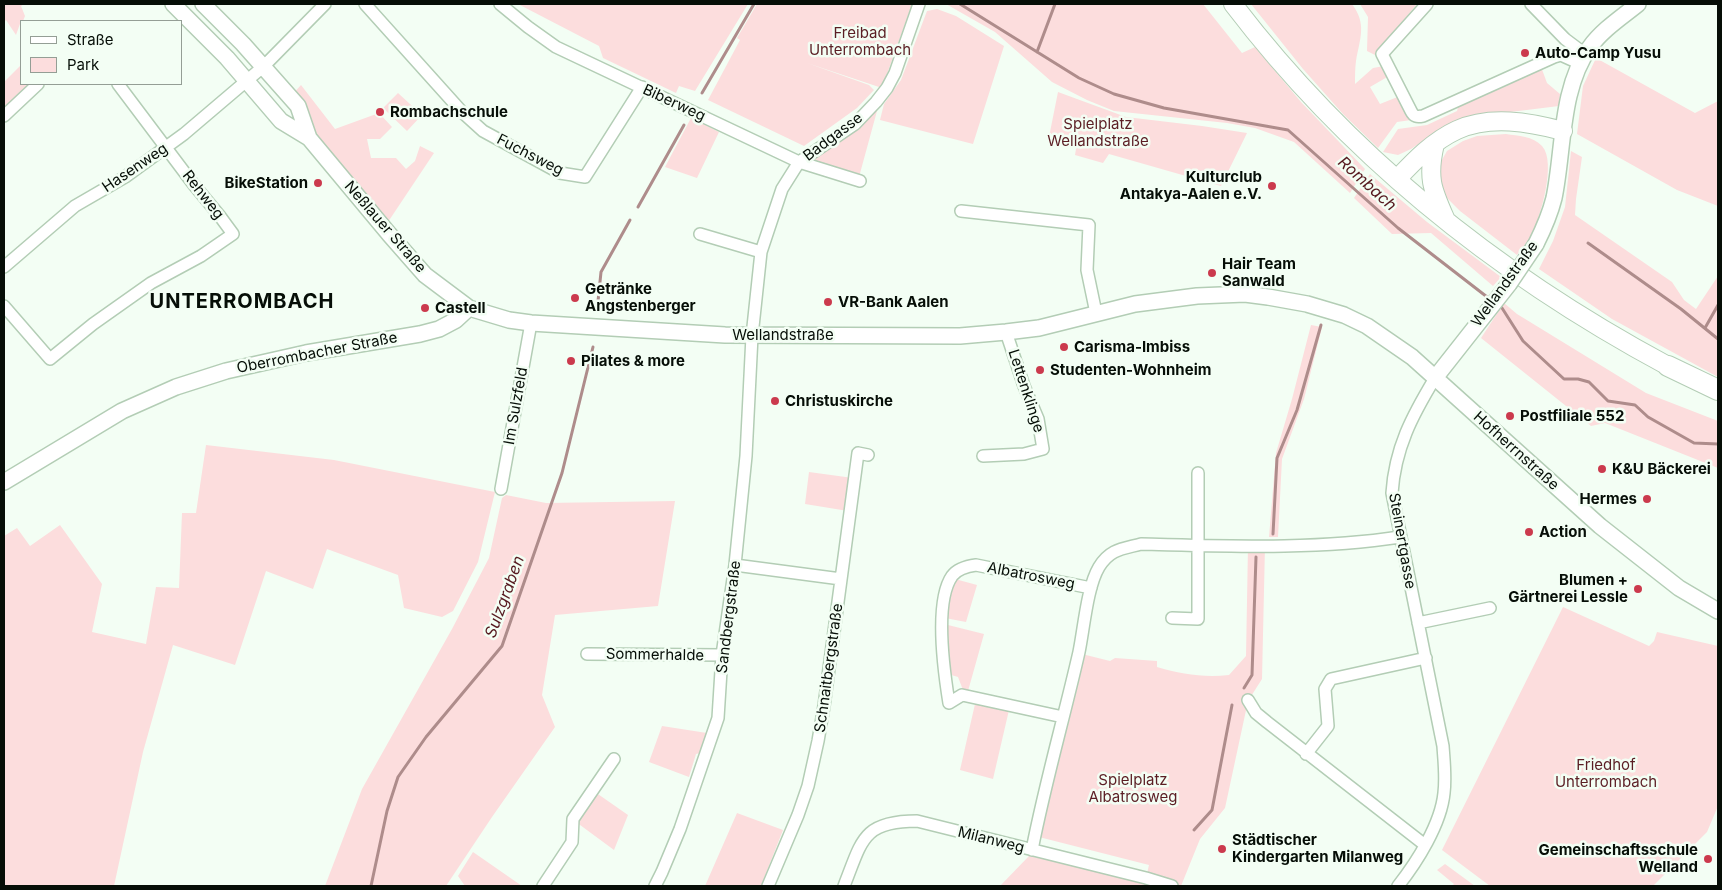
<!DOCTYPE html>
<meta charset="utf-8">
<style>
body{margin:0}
#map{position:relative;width:1722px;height:890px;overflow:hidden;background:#f3fef4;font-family:Inter,sans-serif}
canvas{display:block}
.frame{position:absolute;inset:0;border:5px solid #060e07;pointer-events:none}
.legend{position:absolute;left:20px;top:20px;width:162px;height:65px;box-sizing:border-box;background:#f3fef4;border:1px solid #949e95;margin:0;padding:6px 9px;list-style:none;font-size:15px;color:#060e07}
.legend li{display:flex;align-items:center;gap:10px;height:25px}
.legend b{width:25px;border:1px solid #949e95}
</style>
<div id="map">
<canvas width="1722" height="890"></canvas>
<div class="frame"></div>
<ul class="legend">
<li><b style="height:6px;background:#fff"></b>Straße</li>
<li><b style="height:14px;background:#fcdddd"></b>Park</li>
</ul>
</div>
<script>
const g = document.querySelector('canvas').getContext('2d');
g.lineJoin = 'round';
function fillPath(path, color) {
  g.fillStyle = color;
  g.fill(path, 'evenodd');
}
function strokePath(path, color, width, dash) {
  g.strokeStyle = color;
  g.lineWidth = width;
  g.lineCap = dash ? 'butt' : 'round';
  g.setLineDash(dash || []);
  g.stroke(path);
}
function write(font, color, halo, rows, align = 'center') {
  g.font = font + ' Inter,sans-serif';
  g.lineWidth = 5;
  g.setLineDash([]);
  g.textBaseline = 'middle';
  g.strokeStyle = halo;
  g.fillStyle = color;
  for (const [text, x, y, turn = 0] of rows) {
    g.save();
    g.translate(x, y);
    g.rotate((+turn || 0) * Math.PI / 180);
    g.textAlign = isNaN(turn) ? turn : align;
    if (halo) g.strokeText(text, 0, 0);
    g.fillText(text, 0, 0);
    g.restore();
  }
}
fillPath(new Path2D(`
 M4,4H24L21,6L25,16L23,21H21L16,35L6,20L4,22Z
 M518,4H748L695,91L679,86L676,93L603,58L599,46Z
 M757,4H912L882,88L807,63L869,85L874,90L857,108L804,146L708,100L740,40L737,38Z
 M946,4H1203L1242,53L1255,47L1301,102L1365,169L1350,193L1294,142L1255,128L1227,123L1114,111L1087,100L1052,82L995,32Z
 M1251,4H1352C1367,24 1360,38 1356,61C1355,68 1355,76 1355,84L1373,68L1384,66L1389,76L1370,87L1380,104L1400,96L1411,120L1397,122L1378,148L1343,114L1303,69Z
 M1360,4H1417L1375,55L1367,51L1368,17Z
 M937,9L956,16L1004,46L973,144L880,120L884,104L901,80L927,11Z
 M1596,58L1695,113L1718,101V206L1677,190L1577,134L1583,86Z
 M1540,64L1547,83L1560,94L1559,106L1470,117L1441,129L1411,149L1398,155L1383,152L1398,129L1427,125L1457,111L1460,100Z
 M21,65V84H32L4,110V82Z
 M301,85L335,129L379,113L392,127L380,139H367L371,158H396L406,169L415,161L420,146L434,153L388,222L310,133L291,96Z
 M1058,92L1126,117L1202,126L1247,133L1221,186L1109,154L1103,163L1075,155L1077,143L1049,137Z
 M398,93L422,115L407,131L383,108Z
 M875,108L877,111L859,177L807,161Z
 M691,118L719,132L697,178L665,167Z
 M1506,134C1518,136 1533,136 1542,146C1557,162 1540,219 1531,236C1527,243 1521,249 1517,255L1460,211L1440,191L1439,165L1447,151L1463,141L1477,136Z
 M1571,151L1582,157L1576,199L1575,215L1672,282L1684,300L1696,309L1718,276V377L1612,319L1539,269L1553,241L1565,207Z
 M1370,174L1427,222L1501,277L1493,286L1431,233L1392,234L1354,198Z
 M1504,303L1517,314L1646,393L1718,421V468L1605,423L1591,426L1481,338Z
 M1311,325L1322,327L1304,399L1282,459L1278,537H1269L1276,453L1292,399Z
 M206,445L334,460L495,492L478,562L453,611L442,617L404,608L398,575L327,549L313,589L266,571L235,665L173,645L143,752L114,886H4V536L17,528L30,546L60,525L102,584L92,632L146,644L156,587L179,588L182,513H196Z
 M809,472L853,478L848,511L805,504Z
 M506,495L546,503L675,501L658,606L555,615L542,695L555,727L492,817L446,886H325L362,789L452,629L489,558L502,498Z
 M1248,546H1265L1262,679L1248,701L1225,808L1200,839L1181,886H1172L1146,878L1149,865L1035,836L1078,653L1110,661L1115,658L1157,661V667C1181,674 1204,678 1229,675L1246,656Z
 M955,579L977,585L966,622L945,618L946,606Z
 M1563,607L1649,646L1654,641L1657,632L1718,646V806L1707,832L1653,886H1490L1442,850Z
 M944,624L984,634L968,691L963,690L958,677L948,674Z
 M975,704L1009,710L993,779L960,770Z
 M662,726L707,733L700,753L696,754L689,777L649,762Z
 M595,792L628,815L614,850L576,822Z
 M737,813L783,830L761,886H705Z
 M473,852L522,886H465L458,876Z
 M1029,856L1107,872L1153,886H1000Z
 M1445,864L1475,886H1452L1454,884L1437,870Z`), '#fcdddd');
strokePath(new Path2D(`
 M960,4L1079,78L1114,94L1164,108L1288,130L1398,228L1491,300
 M1037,52L1055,4
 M702,93L754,4
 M638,207L684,125
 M1588,243L1681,309L1718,339
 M1498,305L1502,308L1523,341L1564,379H1578L1589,382L1608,401L1635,405L1648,417L1694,443L1718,444
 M597,311L601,272L630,220
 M1705,328L1718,305
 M1273,534L1277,458L1297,410L1321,325
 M1244,688L1252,675L1256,557
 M1194,830L1212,810L1232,705
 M371,886L387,811L398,777L426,737L502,646L562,473L593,347`), '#ae8c8b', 3);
const street = new Path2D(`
 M365,4L462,112L483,131L560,173L585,177L642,87
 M500,4L528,27L556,47L799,162L860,181
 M1427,4L1382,54L1411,111C1414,117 1417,117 1423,116L1554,57L1561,55L1581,64
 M1531,4L1565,39L1585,54
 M4,116L38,84
 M961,211L1089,225L1087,270L1096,313
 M700,234L761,252
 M4,267L75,206L125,177L184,134L264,66L325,4
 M4,306L50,359L93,324L151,283L201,256L233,234L219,215L194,185L118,84
 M983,456L1024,454L1043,449L1038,419L1024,386L1006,332
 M501,489L531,323
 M735,565L841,579
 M1172,618L1198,619V473
 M1418,623L1490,608
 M587,654L722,655
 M1248,700L1256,713L1267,722L1425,845
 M1063,717L962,695L949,703C944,672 934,602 952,576C958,568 968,566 976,565L1091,588
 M1306,754L1328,726L1325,689L1331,679L1426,658
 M1032,850C1045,783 1064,718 1079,652C1084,628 1087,587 1099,567C1110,549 1122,549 1141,544C1227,546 1315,550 1400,537
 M543,886L572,842L573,819L614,759
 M655,886L662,872L680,829L718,718L722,655L735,565L746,456L752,336L761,252L782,189L799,162L855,124L876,102L887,88L895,73L919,4
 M768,886L798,815L808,786L818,741L824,706L858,453L868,455
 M844,886C862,841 862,821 917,821L1146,878L1172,886
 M1398,886C1417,862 1441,824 1444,793C1446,777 1444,761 1443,746L1392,493C1395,448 1412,416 1435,378`);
const secondary = new Path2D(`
 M173,4L227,58L281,121L309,138L389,234L425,275L469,308L509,320L531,323L725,335L960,336L1006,332L1039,328L1135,304L1197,296L1245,294L1268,297L1307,304L1344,315L1367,326L1412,357L1600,526L1679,588L1718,611
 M203,4L243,44L298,106L309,138
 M1536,244C1543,230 1550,214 1554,198C1564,150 1560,88 1590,47C1602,30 1622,17 1638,4
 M1435,378L1509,284
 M4,482L122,411L176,387L226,371L306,353L420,334L439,329L456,320L469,308`);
const primary = new Path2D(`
 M1233,4C1349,156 1500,276 1668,366
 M1435,144C1427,177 1432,189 1445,218
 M1397,179C1414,161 1433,141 1457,130C1490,115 1529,122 1563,131`);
const highway = new Path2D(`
 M1668,366L1718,390`);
strokePath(street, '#b3cdb5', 14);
strokePath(secondary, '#b3cdb5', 18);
strokePath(primary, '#b3cdb5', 20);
strokePath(highway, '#b3cdb5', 22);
strokePath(street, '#fff', 11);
strokePath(secondary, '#fff', 15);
strokePath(primary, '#fff', 18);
strokePath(highway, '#fff', 20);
const secondaryBridge = new Path2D(`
 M1509,284L1536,244`);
strokePath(secondaryBridge, '#b3cdb5', 18, []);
strokePath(secondaryBridge, '#fff', 15);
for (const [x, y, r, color] of [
 [1525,53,5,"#cb3a4d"],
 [380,112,5,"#cb3a4d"],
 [318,183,5,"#cb3a4d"],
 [1272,186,5,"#cb3a4d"],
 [1212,273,5,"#cb3a4d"],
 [575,298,5,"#cb3a4d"],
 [828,302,5,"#cb3a4d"],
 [425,308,5,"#cb3a4d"],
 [1064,347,5,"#cb3a4d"],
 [571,361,5,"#cb3a4d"],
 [1040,370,5,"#cb3a4d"],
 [775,401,5,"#cb3a4d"],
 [1510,416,5,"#cb3a4d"],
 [1602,469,5,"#cb3a4d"],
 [1647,499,5,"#cb3a4d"],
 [1529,532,5,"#cb3a4d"],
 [1638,589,5,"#cb3a4d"],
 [1222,849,5,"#cb3a4d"],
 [1708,859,5,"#cb3a4d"]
]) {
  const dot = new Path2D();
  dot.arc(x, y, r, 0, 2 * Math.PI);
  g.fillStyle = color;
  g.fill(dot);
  strokePath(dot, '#f3fef4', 2);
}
write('15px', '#5b1e24', '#f3fef4', [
 ["Freibad",860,33],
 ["Unterrombach",860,50],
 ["Spielplatz",1098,124],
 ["Wellandstraße",1098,141],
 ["Friedhof",1606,765],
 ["Unterrombach",1606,782],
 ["Spielplatz",1133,780],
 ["Albatrosweg",1133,797]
]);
write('bold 15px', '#060e07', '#f3fef4', [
 ["Auto-Camp Yusu",1535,53],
 ["Rombachschule",390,112],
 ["Kulturclub",1262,177,"right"],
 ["Antakya-Aalen e.V.",1262,194,"right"],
 ["BikeStation",308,183,"right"],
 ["Hair Team",1222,264],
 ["Sanwald",1222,281],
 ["Getränke",585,289],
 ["Angstenberger",585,306],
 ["VR-Bank Aalen",838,302],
 ["Castell",435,308],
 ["Carisma-Imbiss",1074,347],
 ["Pilates & more",581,361],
 ["Studenten-Wohnheim",1050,370],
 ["Christuskirche",785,401],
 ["Postfiliale 552",1520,416],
 ["K&U Bäckerei",1612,469],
 ["Hermes",1637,499,"right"],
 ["Action",1539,532],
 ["Blumen +",1628,580,"right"],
 ["Gärtnerei Lessle",1628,597,"right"],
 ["Städtischer",1232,840],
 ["Kindergarten Milanweg",1232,857],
 ["Gemeinschaftsschule",1698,850,"right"],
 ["Welland",1698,867,"right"]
], 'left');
write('15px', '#060e07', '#f3fef4', [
 ["Biberweg",674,103,25],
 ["Badgasse",833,137,-37],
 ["Fuchsweg",530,155,27],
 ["Hasenweg",135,168,-34],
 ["Rehweg",203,195,52],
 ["Neßlauer Straße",385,227,49],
 ["Wellandstraße",1505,284,-54],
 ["Wellandstraße",783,335],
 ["Oberrombacher Straße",317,353,-11],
 ["Lettenklinge",1026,391,72],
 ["Im Sulzfeld",516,406,-80],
 ["Hofherrnstraße",1516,451,42],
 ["Steinertgasse",1402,541,80],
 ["Albatrosweg",1031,576,11],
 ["Sandbergstraße",729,617,-83],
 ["Sommerhalde",655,655,1],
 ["Schnaitbergstraße",829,668,-82],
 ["Milanweg",991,840,14]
]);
write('italic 16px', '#56191f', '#f3fef4', [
 ["Rombach",1367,184,42],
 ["Sulzgraben",505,597,-70]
]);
g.letterSpacing = '1px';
write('bold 20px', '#060e07', '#f3fef4', [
 ["UNTERROMBACH",242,302]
]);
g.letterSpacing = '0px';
</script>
